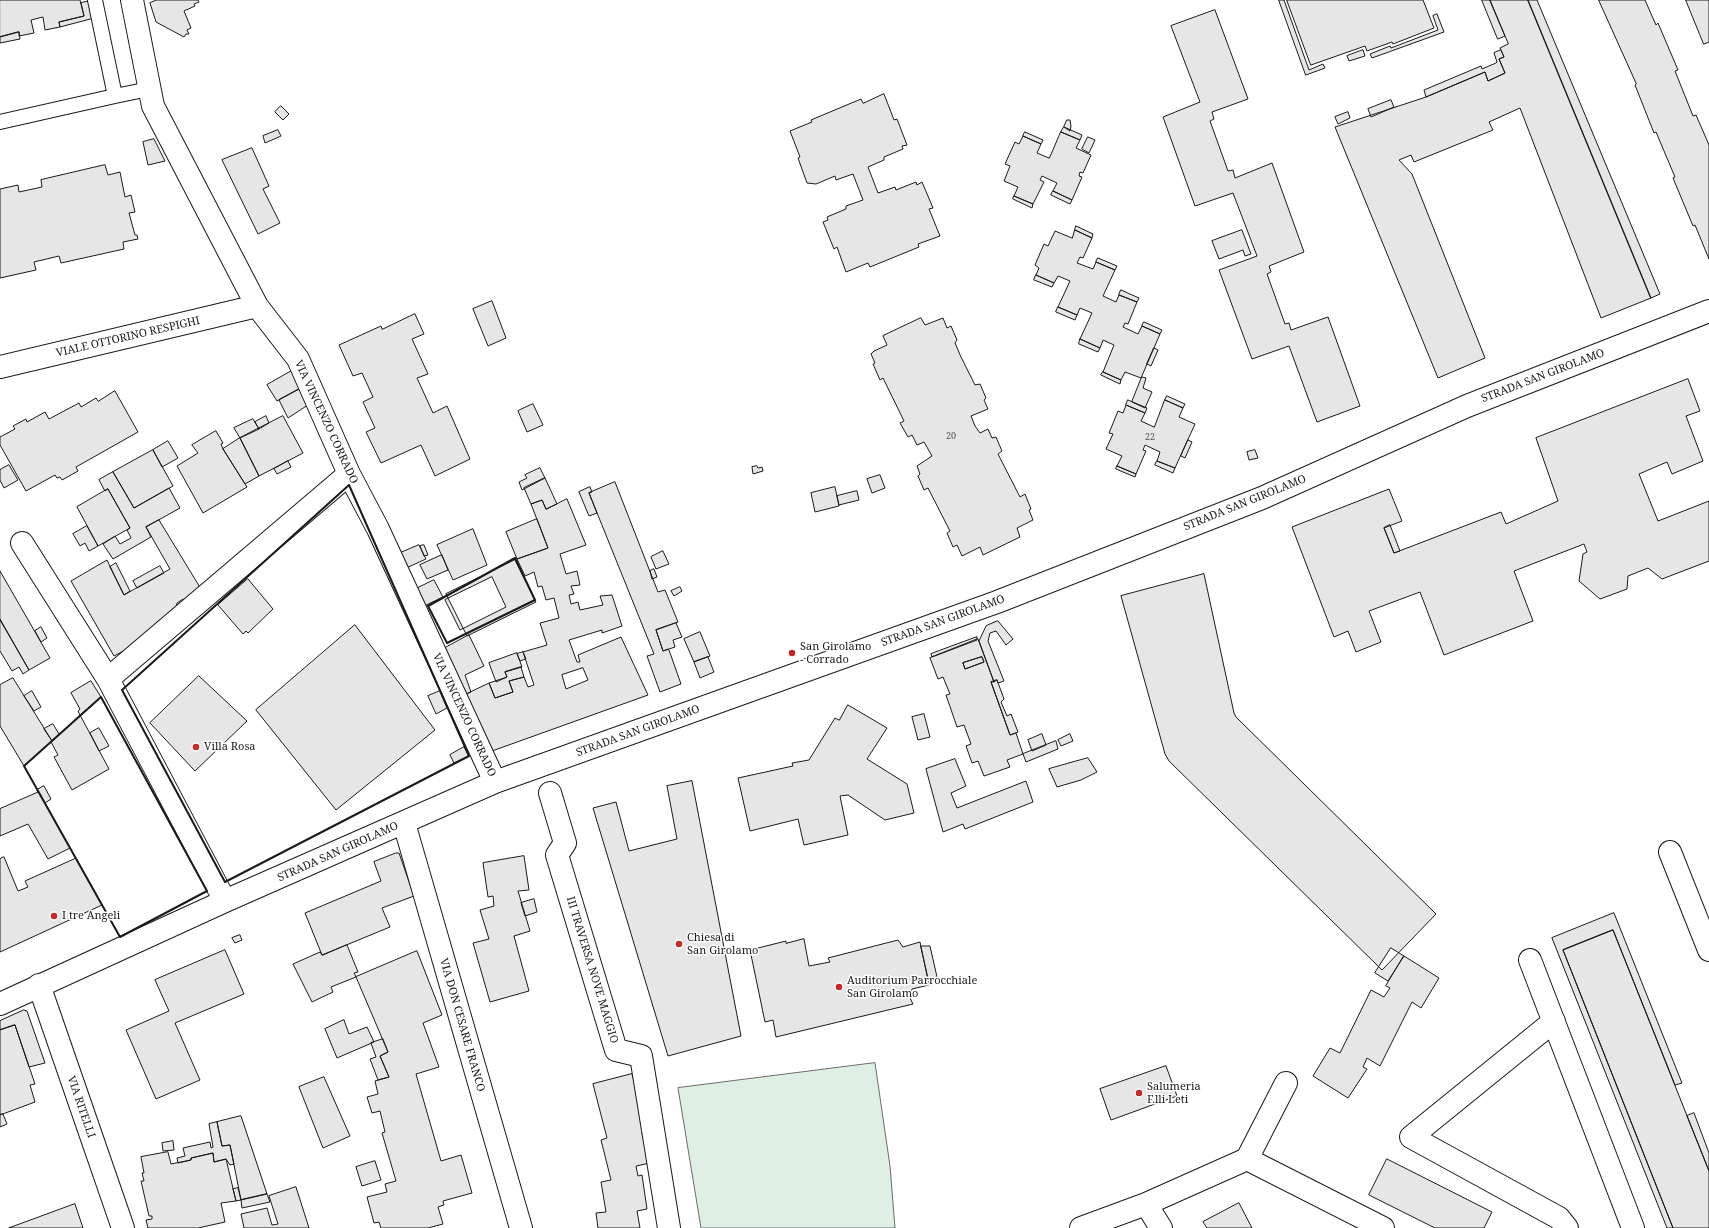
<!DOCTYPE html>
<style>
body{margin:0}
canvas{display:block;background:#fff}
</style>
<canvas width="1709" height="1228"></canvas>
<script>
const g = document.querySelector('canvas').getContext('2d');
g.lineJoin = 'round';
function fillPath(path, color) {
  g.fillStyle = color;
  g.fill(path, 'evenodd');
}
function strokePath(path, color, width, dash) {
  g.strokeStyle = color;
  g.lineWidth = width;
  g.lineCap = dash ? 'butt' : 'round';
  g.setLineDash(dash || []);
  g.stroke(path);
}
function write(font, color, halo, rows, align = 'center') {
  g.font = font + ' "Noto Serif",serif';
  g.lineWidth = 3;
  g.setLineDash([]);
  g.textBaseline = 'middle';
  g.strokeStyle = halo;
  g.fillStyle = color;
  for (const [text, x, y, turn = 0] of rows) {
    g.save();
    g.translate(x, y);
    g.rotate((+turn || 0) * Math.PI / 180);
    g.textAlign = isNaN(turn) ? turn : align;
    if (halo) g.strokeText(text, 0, 0);
    g.fillText(text, 0, 0);
    g.restore();
  }
}
const green = new Path2D(`
 M875,1063L890,1166L895,1228H701L678,1088Z`);
fillPath(green, '#e0efe3');
strokePath(green, '#6a6a6a', 1);
const building = new Path2D(`
 M0,0H80L84,16L59,22L60,27L45,30L43,17L31,20L34,33L19,36V32L0,37Z
 M157,0H198L199,2L194,4L195,6L184,11L191,28L187,30L189,34H186L184,37L156,22L150,3Z
 M1279,0H1284L1309,70L1323,64L1325,68L1306,75Z
 M1287,0H1423L1434,28L1393,44L1392,42L1367,51L1365,46L1311,65Z
 M1482,0H1490L1505,36L1498,39Z
 M1490,0H1528L1651,298L1601,318L1520,108L1489,122L1493,130L1414,162L1411,155L1399,160L1412,174L1485,358L1438,378L1335,127L1426,97L1485,72L1488,81L1505,73L1499,59L1504,57L1500,48L1508,44Z
 M1528,0H1537L1660,294L1651,298Z
 M1599,0H1645L1656,25L1658,23L1678,70L1675,71L1693,116L1696,115L1709,145V259L1695,225L1693,226L1673,178L1675,177L1656,132L1654,133L1635,85L1636,84Z
 M1686,0H1709V42L1704,44Z
 M90,1L94,18L60,27L59,22L84,16L81,3Z
 M1215,10L1248,99L1212,112L1214,119L1210,121L1228,171L1233,170L1235,178L1272,163L1304,252L1269,266L1271,272L1267,274L1285,324L1289,323L1291,330L1328,317L1360,406L1317,422L1289,346L1252,359L1219,270L1257,256L1233,193L1195,206L1163,117L1200,102L1171,26Z
 M1437,14L1444,32L1372,58L1370,54L1390,46L1391,48L1438,30L1433,16Z
 M19,32L20,39L0,43V37Z
 M1363,50L1365,56L1349,61L1347,56Z
 M1501,50L1504,57L1499,59L1505,73L1488,81L1485,72L1426,97L1424,90L1481,66L1482,69L1496,63L1497,62L1494,53Z
 M884,94L894,120L897,119L907,145L902,146L903,149L884,157V160L868,167L878,193L895,187L896,190L916,182L917,185L922,182L933,208L929,209L940,236L918,244L919,247L870,267L868,263L846,272L837,247L834,249L823,222L828,220L827,217L846,209V206L863,200L853,174L836,180L835,176L816,184L807,183L798,158L800,157L790,131L812,122L811,120L861,99L863,103Z
 M1391,100L1394,107L1371,117L1368,109Z
 M281,106L289,114L283,120L275,112Z
 M1348,112L1350,118L1338,124L1335,117Z
 M1067,120H1070L1071,126L1070,131L1064,127Z
 M1064,127L1082,135L1080,140L1061,132Z
 M278,130L281,136L265,143L263,136Z
 M1025,132L1043,140L1041,144L1023,136Z
 M1061,132L1080,140L1076,148L1091,155L1083,173L1080,172L1079,176L1082,177L1072,200L1053,191L1057,183L1042,176L1040,180L1044,182L1033,204L1014,196L1018,187L1004,181L1010,166L1005,164L1015,142L1019,144L1023,136L1041,144L1037,153L1049,158Z
 M1088,137L1095,140L1089,153L1082,149Z
 M154,139L165,161L148,165L143,142Z
 M252,148L269,186L263,189L280,223L258,234L222,160Z
 M105,165L108,175L120,172L125,197L131,195L135,212L129,213L135,235H137L138,239L123,242L124,249L61,263L59,256L34,262L36,270L0,278V189L18,185L19,192L42,187L41,180Z
 M1053,191L1072,200L1070,204L1051,195Z
 M1014,196L1033,204L1032,208L1013,199Z
 M1076,226L1093,234L1092,238L1075,230Z
 M1075,230L1092,238L1083,258L1080,257L1077,263L1093,269L1096,262L1115,270L1103,296L1116,302L1119,295L1137,302L1128,324L1125,323L1123,327L1138,334L1142,326L1160,334L1141,378L1125,372L1121,380L1103,372L1114,345L1103,340L1100,348L1080,339L1092,313L1080,308L1077,315L1058,307L1070,281L1058,276L1054,283L1036,275L1039,268L1035,265L1044,244L1048,246L1055,231L1072,238Z
 M1242,230L1251,254L1245,256L1243,250L1219,259L1212,241Z
 M1098,258L1117,266L1115,270L1096,262Z
 M1036,275L1054,283L1052,287L1034,280Z
 M1121,290L1139,298L1137,302L1119,295Z
 M492,301L506,338L488,346L473,309Z
 M1058,307L1077,315L1075,320L1056,312Z
 M415,314L424,334L412,339L428,374L417,378L433,413L447,406L470,459L435,476L421,445L381,463L366,432L375,428L363,402L373,397L362,373L353,376L339,345L381,326L382,329Z
 M921,318L925,325L943,318L947,328L951,326L957,340L955,343L961,357L975,385L980,384L986,398L984,400L988,409L971,416L975,426L980,433L988,429L992,438L996,437L1002,451L998,454L1020,497L1025,494L1031,509L1029,510L1033,520L1017,528L1020,537L983,555L980,547L962,556L957,545L953,547L947,533L950,531L928,488L924,490L918,476L920,474L917,466L932,456L924,442L917,445L912,435L908,437L900,423L904,421L883,378L880,380L873,364L875,363L871,354L874,351L887,345L883,336Z
 M1144,322L1162,330L1160,334L1142,326Z
 M1080,339L1100,348L1098,352L1079,344Z
 M1154,348L1158,350L1151,366L1147,364Z
 M295,369L301,388L277,401L267,385Z
 M1103,372L1121,380L1120,384L1101,375Z
 M1142,377L1146,378L1143,388L1152,392L1145,408L1132,402Z
 M1688,379L1700,411L1686,416L1703,461L1672,474L1667,462L1639,474L1658,521L1709,501V561L1662,579L1648,568L1628,576L1627,589L1600,599L1579,581L1583,554L1587,552L1584,544L1514,571L1533,621L1444,655L1420,592L1369,611L1381,642L1356,652L1348,631L1334,637L1292,527L1389,489L1402,521L1384,528L1394,553L1501,512L1506,524L1558,501L1536,438Z
 M301,388L308,405L288,418L279,400Z
 M115,391L138,432L76,467L78,471L62,480L60,477L57,478L55,475L26,491L0,445V437L15,429L13,426L26,419L27,422L45,412L49,419L79,403L81,407L96,398L98,401Z
 M1167,396L1185,404L1183,408L1165,400Z
 M1128,400L1147,408L1145,413L1126,405Z
 M1165,400L1183,408L1179,417L1195,424L1175,468L1157,461L1160,452L1145,445L1143,450L1146,451L1136,474L1117,466L1122,456L1106,449L1113,434L1109,433L1118,411L1123,413L1126,405L1145,413L1141,421L1154,427Z
 M533,404L543,425L527,432L518,411Z
 M266,416L269,423L259,429L255,422Z
 M283,416L303,453L259,476L240,438Z
 M253,419L259,429L240,438L234,428Z
 M216,431L223,443L221,444L223,449L247,487L203,513L177,466L198,453L192,445Z
 M240,438L259,476L245,484L223,449Z
 M1188,440L1192,442L1185,458L1181,456Z
 M168,441L178,458L162,467L153,450Z
 M153,450L173,486L134,508L113,472Z
 M1255,450L1258,458L1249,460L1247,452Z
 M288,461L291,467L277,474L274,469Z
 M1157,461L1175,468L1173,473L1155,465Z
 M9,465L18,480L4,488L0,480V470Z
 M757,466L758,468L762,467L763,471L753,474L752,467Z
 M1117,466L1136,474L1135,477L1116,469Z
 M540,468L545,478L522,490L519,482L527,478L525,475Z
 M113,472L134,508L169,488L180,508L146,527L151,537L113,559L103,544L115,536L120,544L131,538L127,530L130,528L108,489L105,491L99,480Z
 M880,475L885,488L872,493L867,479Z
 M545,478L557,504L546,509L542,500L531,504L524,488Z
 M615,482L658,592L665,590L678,622L656,630L663,651L668,649L669,650L681,684L660,692L647,656L654,654L589,493Z
 M590,487L592,492L589,493L597,513L589,516L579,492Z
 M835,487L839,506L815,512L811,493Z
 M108,489L130,528L98,546L77,507Z
 M857,491L859,500L839,505L837,496Z
 M567,499L586,545L560,554L566,574L577,571L580,585L571,586L574,594L569,595L571,604L578,602L580,610L603,605L600,596L612,595L622,626L602,633V630L569,640L577,662H580L578,655L621,637L648,695L492,751L466,694L489,683L495,698L513,692L509,681L524,677L528,687L534,685L523,652L547,645L540,623L559,618L554,598L546,600L542,586L538,587L534,572L525,576L517,559L548,548L531,504L542,500L546,509ZM583,668L588,680L566,689L562,675Z
 M537,519L548,548L517,559L506,532Z
 M159,520L201,589L189,605L183,599L177,603L175,611L136,644L114,656L71,581L107,560L124,595L170,569L146,527Z
 M1390,525L1400,551L1394,553L1384,528Z
 M87,526L98,546L89,551L85,543L80,546L73,534Z
 M473,529L487,565L453,580L437,545Z
 M419,545L426,559L404,569L398,554Z
 M424,545L428,555L424,556L420,546Z
 M663,551L669,564L656,569L651,557Z
 M442,555L448,570L427,579L420,565Z
 M515,560L536,602L467,636L446,594Z
 M116,563L130,591L124,595L110,567Z
 M160,566L164,573L137,588L133,581Z
 M654,569L657,577L652,579L650,571Z
 M0,571L50,658L29,670L0,620Z
 M1204,574L1234,713L1236,717L1436,914L1382,970L1169,761L1165,754L1121,596Z
 M492,577L506,607L460,630L445,600Z
 M248,579L273,609L248,633L246,631L243,634L218,605Z
 M434,580L443,597L422,607L414,590Z
 M680,587L682,591L674,596L671,591Z
 M0,619L29,670L23,674L19,667L12,671L0,651Z
 M998,621L1013,639L1006,645L996,631L990,633L988,641L1004,681L998,683L997,680L994,682L979,641L986,626Z
 M676,623L682,637L673,640L675,647L663,651L656,630Z
 M355,625L435,730L336,810L256,710Z
 M41,627L47,638L41,642L35,631Z
 M700,632L710,656L694,662L684,639Z
 M469,635L484,666L465,675L471,692L466,694L445,648Z
 M977,637V640L932,657L931,654Z
 M978,639L994,682H991L1010,735L1016,733L1023,754L1007,760L1010,767L984,776L978,761L972,763L966,746L971,744L964,725L957,727L946,695L950,694L943,677L938,679L930,658ZM982,657L984,662L965,669L963,663Z
 M523,652L526,659L520,661L517,654Z
 M517,653L522,667L505,672L507,677L496,682L489,663Z
 M708,657L714,672L700,678L694,662Z
 M982,657L984,662L965,669L963,663Z
 M521,667L524,677L509,681L513,692L495,698L489,683L507,677L505,672Z
 M199,676L247,721L195,771L150,723Z
 M13,678L52,741L80,715L109,769L72,790L54,757L58,755L51,742L24,766L0,726V685Z
 M997,680L1004,699L1001,702L1007,716L1011,714L1018,732L1010,735L991,682Z
 M91,681L101,697L80,715L78,711L80,709L71,693Z
 M32,691L41,707L34,711L24,696Z
 M440,691L447,708L436,714L428,696Z
 M848,705L887,728L867,759L907,784L914,813L885,820L848,795L840,796L848,835L804,845L798,819L750,831L738,778L793,766L792,763L809,760L835,718L839,720Z
 M924,714L930,737L918,740L912,717Z
 M53,724L59,734L52,741L44,729Z
 M99,728L109,746L99,751L90,733Z
 M1042,734L1046,745L1032,751L1028,740Z
 M1070,734L1073,741L1061,746L1058,740Z
 M1056,741L1058,749L1026,762L1023,754Z
 M464,747L469,756L454,763L450,755Z
 M1088,758L1097,772L1081,780L1057,787L1049,769Z
 M955,759L966,786L951,793L957,808L1026,781L1033,802L965,829L963,824L943,832L926,769Z
 M692,781L741,1036L668,1056L593,808L616,802L629,851L677,839L667,786Z
 M44,786L51,799L45,803L37,790Z
 M39,792L70,848L48,859L28,824L0,836V809Z
 M396,853H399L414,896L382,908L390,927L322,955L305,913L381,881L374,862Z
 M524,856L529,890L518,891L530,931L514,936L529,991L490,1002L473,943L489,939L480,910L494,906L493,896L488,897L483,863Z
 M4,857L18,891L28,887L25,881L76,858L102,905L0,952V859Z
 M534,899L537,912L525,916L521,903Z
 M1614,913L1682,1083L1675,1085L1613,930L1563,950L1673,1228H1667L1552,938Z
 M1613,930L1709,1171V1228H1673L1563,950Z
 M240,935L242,940L235,943L232,938Z
 M804,939L809,966L830,962L828,958L898,940L903,947L920,942L929,985L912,989L910,998L913,1004L776,1037L773,1020L765,1022L750,950L786,941V943Z
 M347,945L358,972L354,973L356,977L331,987L333,992L312,1002L293,964L320,952L322,955Z
 M921,946H930L937,977L929,981Z
 M1391,948L1404,956L1388,981L1375,973Z
 M225,950L244,994L175,1023L200,1080L156,1099L126,1030L169,1011L155,980Z
 M417,951L442,1015L423,1023L439,1067L416,1074L441,1161L461,1155L472,1193L443,1201L444,1205L438,1207L443,1224L428,1228H381L379,1222L374,1223L367,1197L387,1192L385,1184L396,1181L382,1133L385,1132L380,1111L372,1113L367,1097L378,1094L375,1081L389,1077L380,1056L388,1052L356,977Z
 M1404,956L1439,978L1421,1008L1412,1002L1380,1066L1367,1058L1363,1067L1367,1069L1348,1098L1313,1076L1330,1048L1340,1053L1371,990L1384,997L1390,988L1386,986Z
 M24,1010L27,1011L45,1063L29,1067L15,1025L0,1030V1021Z
 M344,1020L349,1034L367,1027L374,1042L337,1058L325,1029Z
 M15,1025L35,1084L30,1085L35,1102L0,1115V1030Z
 M383,1039L388,1052L380,1056L389,1077L378,1080L370,1059L376,1057L371,1043Z
 M1166,1066L1177,1096L1111,1120L1100,1089Z
 M632,1074L648,1132L642,1133L650,1163L636,1166L638,1176L642,1175L647,1209L637,1211L640,1228H598L596,1213L606,1212L601,1182L611,1180L601,1140L607,1138L593,1084Z
 M324,1077L350,1136L323,1148L299,1087Z
 M1694,1113L1709,1153V1171L1687,1116Z
 M3,1114L7,1124L0,1127V1115Z
 M241,1116L267,1194L241,1200L230,1145L222,1146L217,1122Z
 M217,1122L222,1146L230,1145L234,1164L230,1165L226,1159L214,1162L213,1153L191,1158V1160L178,1163L177,1158L185,1156L183,1148L210,1142L211,1148L213,1147L209,1124Z
 M173,1141L174,1150L163,1151L162,1143Z
 M168,1152L171,1164L191,1160V1158L213,1153L214,1162L226,1159L236,1201L221,1203L225,1222L198,1228H148L146,1220L152,1219V1216H149L141,1181H144L142,1173H144L141,1157Z
 M1387,1159L1492,1212L1484,1228H1435L1369,1195Z
 M375,1161L381,1180L362,1186L356,1167Z
 M296,1187L309,1228H244L241,1214L267,1208L272,1225L278,1224L269,1196Z
 M238,1188L241,1200L236,1201L233,1189Z
 M267,1194L270,1202L242,1208L241,1200Z
 M1239,1203L1252,1228H1207L1203,1222Z
 M75,1204L83,1228H9Z`);
fillPath(building, '#e6e6e6');
strokePath(building, '#1a1a1a', 1);
const lane = new Path2D(`
 M95,0L115,96L149,89
 M0,122L115,96`);
const street = new Path2D(`
 M132,0L153,106L257,306L298,359L349,474L378,529L495,782
 M0,367L257,306
 M22,543L108,679L225,901
 M108,679L349,474
 M550,793L565,843L557,855L616,1050L641,1056L669,1228
 M404,823L521,1228
 M1670,852L1709,950
 M1530,960L1633,1228
 M39,985L123,1228
 M0,1004L225,901L495,782L997,602L1262,498L1467,406L1709,311
 M1554,1021L1411,1137L1559,1218L1567,1228
 M1247,1159L1383,1228
 M1146,1204L1161,1228
 M1081,1228L1146,1204L1247,1159L1286,1083`);
strokePath(lane, '#1a1a1a', 16);
strokePath(street, '#1a1a1a', 24);
strokePath(lane, '#fff', 14);
strokePath(street, '#fff', 22);
strokePath(new Path2D(`
 M349,485L469,756L225,882L122,690Z
 M515,558L535,600L447,643L428,606Z
 M101,697L207,891L120,937L24,766Z`), '#1a1a1a', 2);
for (const [x, y, r, color] of [
 [792,653,4,"#c62828"],
 [196,747,4,"#c62828"],
 [54,916,4,"#c62828"],
 [679,944,4,"#c62828"],
 [839,987,4,"#c62828"],
 [1139,1093,4,"#c62828"]
]) {
  const dot = new Path2D();
  dot.arc(x, y, r, 0, 2 * Math.PI);
  g.fillStyle = color;
  g.fill(dot);
  strokePath(dot, '#fff', 1.5);
}
write('9px', '#4d4d4d', null, [
 ["20",951,436],
 ["22",1150,437]
]);
write('11px', '#1a1a1a', '#fff', [
 ["VIALE OTTORINO RESPIGHI",128,337,-13],
 ["STRADA SAN GIROLAMO",1543,376,-21],
 ["VIA VINCENZO CORRADO",326,422,65],
 ["STRADA SAN GIROLAMO",1245,503,-22],
 ["STRADA SAN GIROLAMO",943,621,-20],
 ["VIA VINCENZO CORRADO",464,715,65],
 ["STRADA SAN GIROLAMO",638,731,-20],
 ["STRADA SAN GIROLAMO",338,852,-24],
 ["III TRAVERSA NOVE MAGGIO",592,970,73],
 ["VIA DON CESARE FRANCO",462,1025,74],
 ["VIA RITELLI",81,1107,71]
]);
write('11px', '#1a1a1a', '#fff', [
 ["San Girolamo",800,647],
 ["- Corrado",800,660],
 ["Villa Rosa",204,747],
 ["I tre Angeli",62,916],
 ["Chiesa di",687,938],
 ["San Girolamo",687,951],
 ["Auditorium Parrocchiale",847,981],
 ["San Girolamo",847,994],
 ["Salumeria",1147,1087],
 ["F.lli Leti",1147,1100]
], 'left');
</script>
